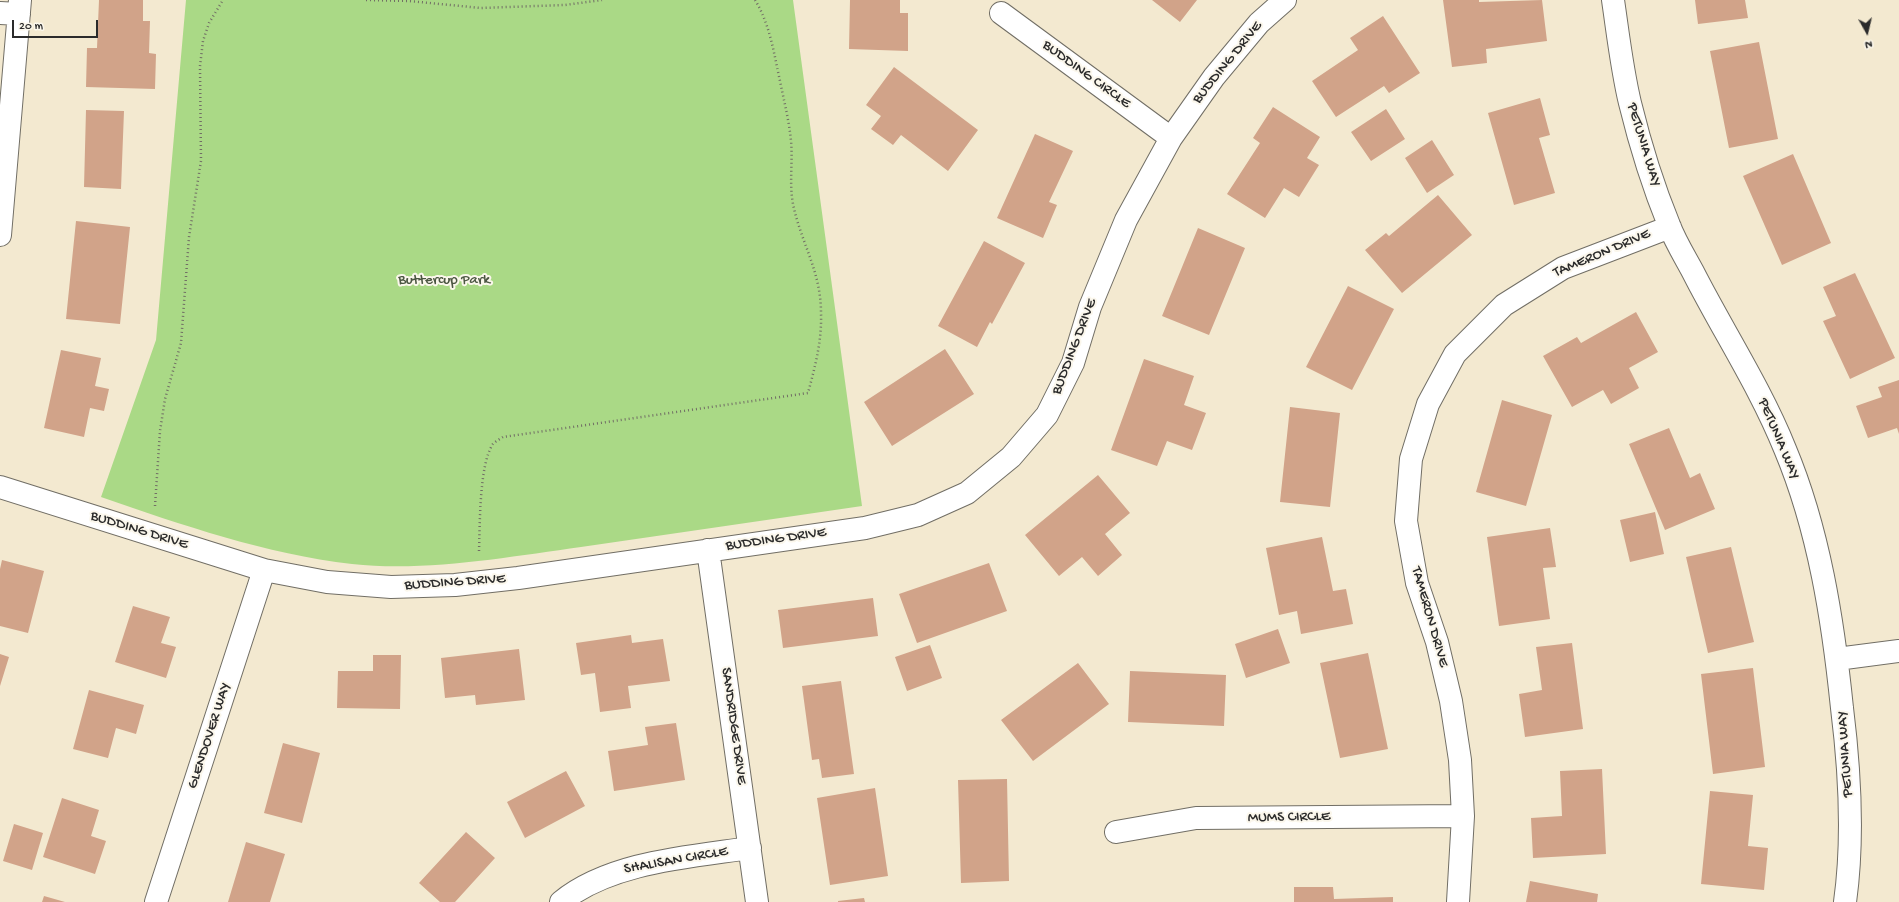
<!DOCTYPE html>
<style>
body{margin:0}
#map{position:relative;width:1899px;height:902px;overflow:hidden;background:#f3e9d0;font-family:"Gochi Hand",sans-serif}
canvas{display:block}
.north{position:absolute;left:1847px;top:12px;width:40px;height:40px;-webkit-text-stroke:3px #fbf7ec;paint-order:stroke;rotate:172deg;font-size:11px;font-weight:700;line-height:16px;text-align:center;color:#2b2b2b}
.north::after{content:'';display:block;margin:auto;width:14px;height:18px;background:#2b2b2b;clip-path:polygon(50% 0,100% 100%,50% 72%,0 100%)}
.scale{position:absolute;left:12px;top:20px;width:86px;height:18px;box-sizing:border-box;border:2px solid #2b2b2b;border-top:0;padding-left:5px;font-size:12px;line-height:14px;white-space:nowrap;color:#2b2b2b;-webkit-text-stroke:3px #fbf7ec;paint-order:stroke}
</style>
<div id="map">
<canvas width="1899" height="902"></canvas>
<div class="north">N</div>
<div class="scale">20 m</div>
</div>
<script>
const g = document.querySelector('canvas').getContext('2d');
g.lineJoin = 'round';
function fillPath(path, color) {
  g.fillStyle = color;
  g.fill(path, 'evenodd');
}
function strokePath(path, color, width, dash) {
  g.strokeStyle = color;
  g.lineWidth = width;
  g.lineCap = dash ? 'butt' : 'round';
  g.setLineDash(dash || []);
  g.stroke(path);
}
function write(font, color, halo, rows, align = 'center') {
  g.font = font + ' "Gochi Hand",sans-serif';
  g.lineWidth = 4;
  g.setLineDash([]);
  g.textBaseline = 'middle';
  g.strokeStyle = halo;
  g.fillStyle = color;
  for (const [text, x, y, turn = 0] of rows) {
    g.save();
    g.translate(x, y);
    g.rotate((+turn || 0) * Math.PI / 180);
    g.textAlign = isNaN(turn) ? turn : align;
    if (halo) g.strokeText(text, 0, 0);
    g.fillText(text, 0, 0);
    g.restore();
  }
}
fillPath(new Path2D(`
 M186,0H793L862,506C769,520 675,533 581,547C508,557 426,572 352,564C266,554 182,525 101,497L156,340Z`), '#aad986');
fillPath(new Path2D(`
 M99,0H143V21H150L149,53L156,54L155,89L86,87L87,48H97Z
 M850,0H900V13H908V51L849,49Z
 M1152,0H1197L1180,22Z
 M1443,0H1479V2L1542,0L1547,41L1486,49L1487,63L1452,67Z
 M1695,0H1745L1748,18L1698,24Z
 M1383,16L1420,73L1389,93L1384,86L1336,117L1312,81L1358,50L1350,38Z
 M1759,42L1778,139L1729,148L1710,51Z
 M894,67L978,130L948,171L901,135L893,145L871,129L881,116L866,105Z
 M1540,98L1550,135L1539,138L1555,193L1514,205L1488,113Z
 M1273,107L1320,137L1307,158L1319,165L1299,197L1284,188L1265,218L1227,194L1260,143L1253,138Z
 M1386,109L1405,139L1371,161L1351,132Z
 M86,110L124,111L121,189L84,187Z
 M1035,134L1073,151L1049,202L1057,205L1043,238L997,218Z
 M1432,140L1454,175L1427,193L1405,158Z
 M1793,154L1831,243L1782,265L1743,176Z
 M1438,195L1472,235L1402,293L1365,250L1386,233L1389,236Z
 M76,221L130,227L120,324L66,319Z
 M1198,228L1245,248L1209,335L1162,316Z
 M984,241L1025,263L992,324L990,322L977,347L938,326Z
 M1855,273L1895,358L1850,379L1823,321L1836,316L1823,287Z
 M1348,286L1394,309L1352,390L1306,367Z
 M1636,312L1658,352L1629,368L1639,388L1611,404L1603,390L1572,407L1543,356L1577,337L1581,343Z
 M945,349L974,394L892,446L864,402Z
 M61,350L101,358L95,386L109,389L104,411L90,408L84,437L44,428Z
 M1144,359L1194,376L1184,405L1206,413L1192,450L1167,441L1157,466L1111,450Z
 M1899,380V434L1897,428L1868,438L1856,406L1882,397L1878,387Z
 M1502,400L1552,415L1526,506L1476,492Z
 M1290,407L1340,413L1330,507L1280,502Z
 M1669,428L1690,478L1700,473L1715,509L1665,530L1629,444Z
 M1098,475L1130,513L1105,534L1122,555L1098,576L1082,557L1059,576L1025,535Z
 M1655,512L1664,554L1630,562L1620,520Z
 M1550,528L1556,567L1543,568L1550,619L1499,626L1487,537Z
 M1322,537L1333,591L1346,589L1353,624L1301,634L1297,611L1279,615L1266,548Z
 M1731,547L1754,642L1708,653L1686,557Z
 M2,560L44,571L28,633L0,626V569Z
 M989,563L1007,611L917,643L899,594Z
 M873,598L878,636L783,648L778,610Z
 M133,606L170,617L161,643L176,647L166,678L115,662Z
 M1278,629L1290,663L1246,678L1235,644Z
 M631,635L632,643L663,639L670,681L628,686L631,708L600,712L595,673L581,675L576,643Z
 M1572,643L1583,729L1525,737L1519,694L1542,690L1536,647Z
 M930,645L942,678L907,691L895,657Z
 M519,649L525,700L476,705L475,695L445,698L441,658Z
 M1368,653L1388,749L1340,758L1320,663Z
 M0,654L9,657L0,686Z
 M373,655H401L400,709L337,708L338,671H373Z
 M1078,663L1109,704L1033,761L1001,720Z
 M1753,668L1765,767L1713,774L1701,674Z
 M1130,671L1226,675L1224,726L1128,722Z
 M841,681L854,774L822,778L819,759L812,760L802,686Z
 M89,690L144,705L136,734L116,728L108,758L73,749Z
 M676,723L685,780L614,791L608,751L648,745L645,727Z
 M283,743L320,753L302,823L264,813Z
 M1602,769L1606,854L1533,858L1531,818L1562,816L1560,771Z
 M566,771L585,806L525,838L507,802Z
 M1007,779L1009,881L961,883L958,780Z
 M875,788L888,876L830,885L817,798Z
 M1710,791L1753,795L1748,846L1768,848L1764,890L1701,884Z
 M62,798L99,810L91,836L106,841L95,874L43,857Z
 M14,824L43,833L32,870L3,861Z
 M466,832L495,858L455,902H440L419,883Z
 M246,842L285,854L270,902H228Z
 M1530,881L1598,894L1597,902H1526Z
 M1294,887H1333L1334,899L1393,897V902H1294Z
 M44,896L65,902H42Z
 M864,898L865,902H838V901Z`), '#d1a389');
const minor = new Path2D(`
 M1613,0C1618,34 1622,70 1630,103C1640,144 1653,186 1669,225C1675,241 1685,257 1693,272C1723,331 1760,387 1785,449C1819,530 1833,620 1842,708C1850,772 1854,838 1845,902
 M0,13L19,14
 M1001,13L1171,138
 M0,235L20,0
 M0,487L264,570L327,582L391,587L455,585L518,578L865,528L918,515L967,493L1011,457L1047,415L1073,363L1090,307L1126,220L1171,138L1214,77L1259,23L1285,0
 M708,550L757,902
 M1837,659L1899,651
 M1116,832L1196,818L1463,816
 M156,902L264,570
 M561,902C610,862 689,857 750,848
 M1458,902L1463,816L1460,760L1451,701L1437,642L1417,583L1406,521L1411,459L1428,404L1455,354L1504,305L1563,268L1670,227`);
strokePath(minor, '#716e65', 24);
strokePath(new Path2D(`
 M366,0L409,1L481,8L565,5L602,0
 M155,506L160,431L165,399L181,343L189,237L201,161L200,66L203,41L209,23L223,0
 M479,551C480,526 479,464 493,444C496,441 500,439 503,437L808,393C815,367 822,341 821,313C821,271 801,243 793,204C789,183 793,162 791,141C789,120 784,101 780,81C774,54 770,24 755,0`), '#716e65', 2.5, [1, 3]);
strokePath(minor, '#fff', 22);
write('15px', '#2b2b2b', '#fbf7ec', [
 ["BUDDING DRIVE",1228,63,-51],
 ["BUDDING CIRCLE",1086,75,36],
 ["PETUNIA WAY",1643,145,73],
 ["TAMERON DRIVE",1602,254,-23],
 ["BUDDING DRIVE",1075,347,-69],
 ["PETUNIA WAY",1778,439,67],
 ["BUDDING DRIVE",139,531,17],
 ["BUDDING DRIVE",776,540,-8],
 ["BUDDING DRIVE",455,583,-4],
 ["TAMERON DRIVE",1429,617,74],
 ["SANDRIDGE DRIVE",733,726,82],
 ["GLENDOVER WAY",210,736,-72],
 ["PETUNIA WAY",1846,754,-94],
 ["MUMS CIRCLE",1289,818,-1],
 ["SHALISAN CIRCLE",676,861,-10]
]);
write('15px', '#4b5642', '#fbf7ec', [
 ["Buttercup Park",444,281]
]);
</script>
